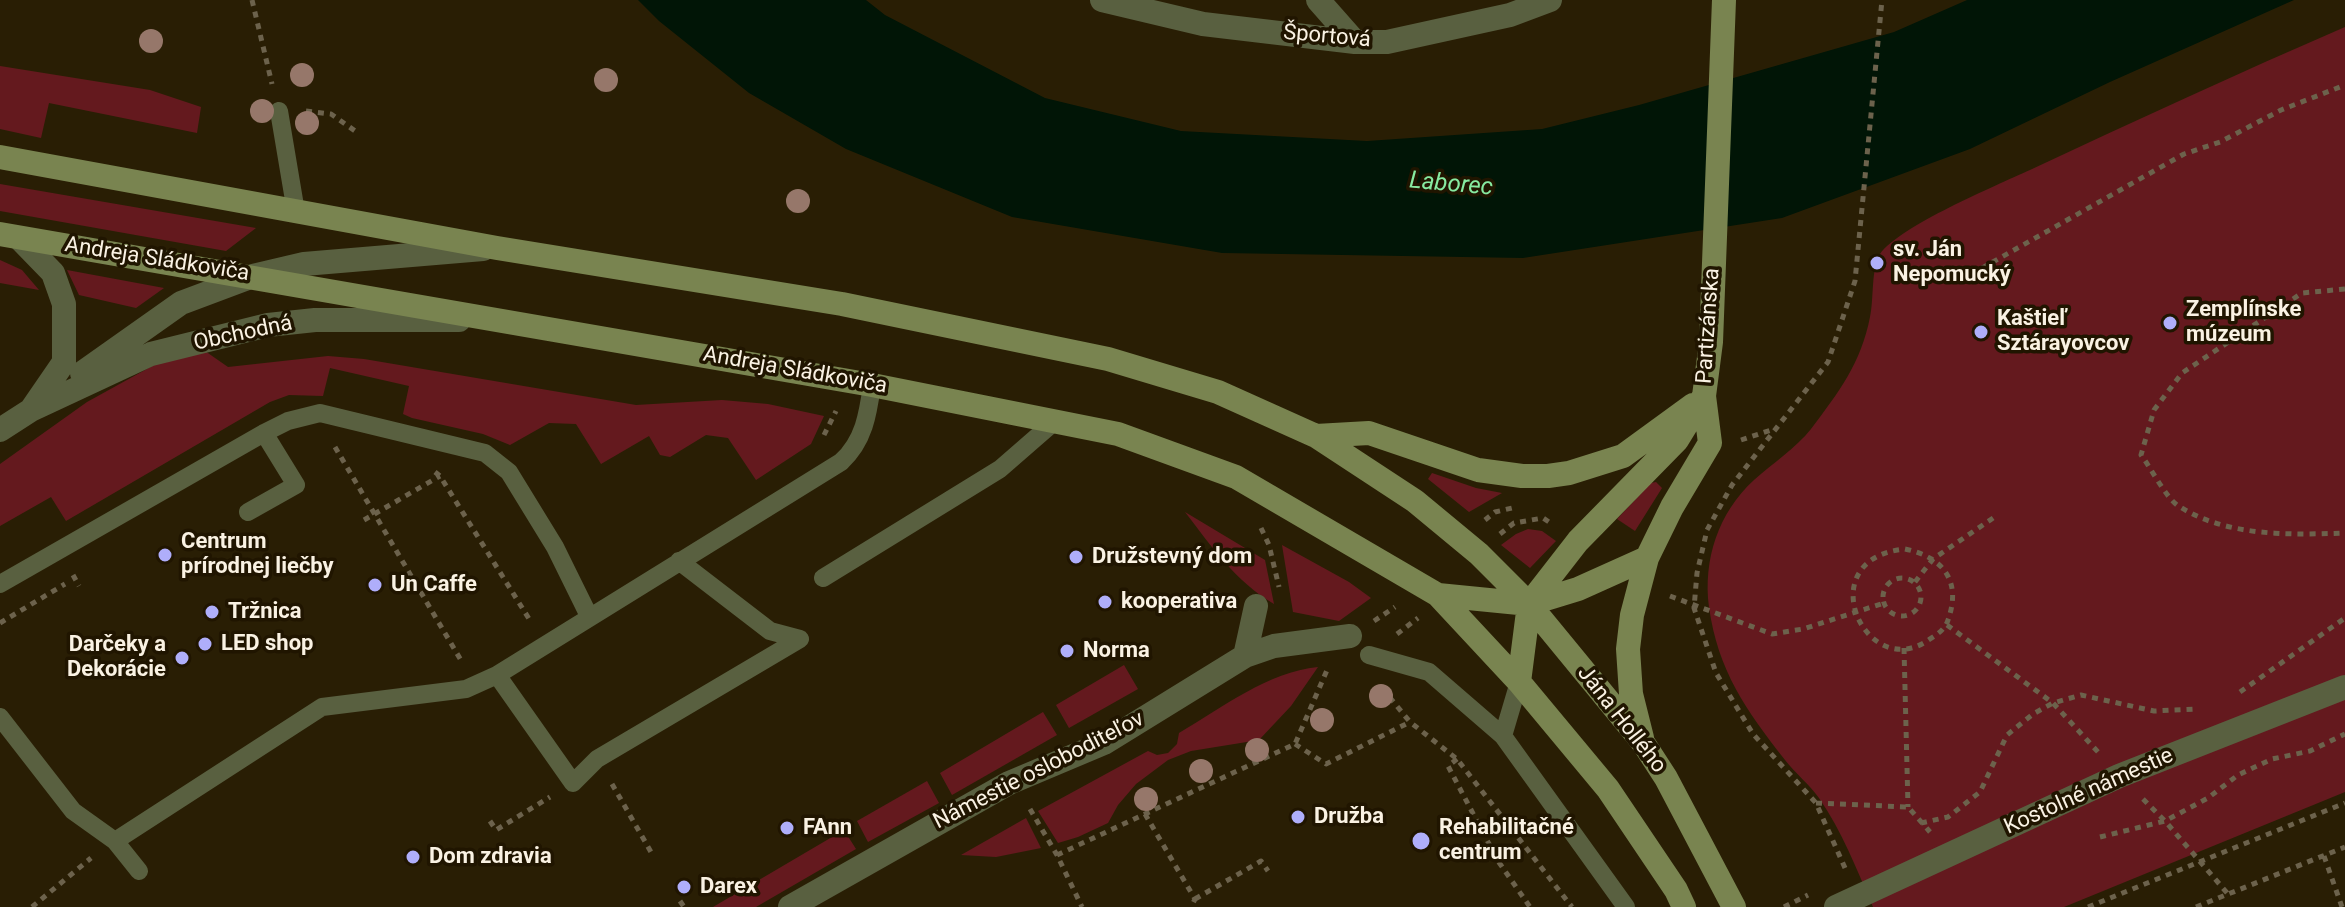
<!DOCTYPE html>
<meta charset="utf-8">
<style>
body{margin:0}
canvas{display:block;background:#291e04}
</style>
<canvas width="2345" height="907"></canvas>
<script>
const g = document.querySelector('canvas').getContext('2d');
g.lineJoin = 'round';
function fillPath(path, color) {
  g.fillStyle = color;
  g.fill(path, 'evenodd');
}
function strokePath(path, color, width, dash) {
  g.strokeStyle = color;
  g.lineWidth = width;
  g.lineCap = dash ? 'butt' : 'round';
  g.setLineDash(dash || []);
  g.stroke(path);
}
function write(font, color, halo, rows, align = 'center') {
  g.font = font + ' Roboto,sans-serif';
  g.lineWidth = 7;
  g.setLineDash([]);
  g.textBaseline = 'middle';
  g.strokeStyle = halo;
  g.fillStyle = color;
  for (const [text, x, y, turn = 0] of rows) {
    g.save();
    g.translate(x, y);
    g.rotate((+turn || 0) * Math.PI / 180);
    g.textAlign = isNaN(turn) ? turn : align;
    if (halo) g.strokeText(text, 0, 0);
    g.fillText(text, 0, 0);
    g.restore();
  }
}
fillPath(new Path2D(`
 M2345,27V792L2064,907H1873C1857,870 1842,831 1819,798C1809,784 1795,773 1785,760C1746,710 1718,671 1709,607C1703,560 1718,513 1754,480C1773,463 1796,448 1811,429C1839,392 1861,363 1870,317C1874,301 1871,267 1880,254C1900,226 1995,186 2030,170C2134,121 2239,73 2345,27Z
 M0,66L150,90L201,107L197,133L49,103L41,138L0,129Z
 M0,184L256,228L226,251L0,211Z
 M0,260L22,270L39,290L0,283Z
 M67,270L164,288L136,308L79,295Z
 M205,351L228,367L328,356L364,359L636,405L722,400L768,404L824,416L811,444L756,480L728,438L706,435L670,457L660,455L649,436L601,464L576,424L549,423L510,445L483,434L412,418L403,414L409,386L330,368L323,396L289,395L270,402L66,521L51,497L0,526V464L87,402L165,359Z
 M1432,473L1476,488L1502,493L1469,512L1428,479Z
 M1656,482L1662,488L1635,531L1617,519L1651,483Z
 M1185,512L1265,560L1274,604C1235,581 1212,547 1185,512Z
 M1528,529L1542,531L1556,541L1530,568L1501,545L1516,534Z
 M1282,545L1349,582L1371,598L1339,621L1293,612Z
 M1124,665L1138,689L1069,728L1056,705Z
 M1318,667L1291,706L1259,740L1191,751L1168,760L1136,784L1118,805L1108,823L1078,837L1058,843L1038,811L1148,751L1157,755L1168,753L1177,744L1179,733C1223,707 1268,672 1318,667Z
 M1043,712L1057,735L952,795L940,773Z
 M927,781L939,803L868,842L857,821Z
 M1026,818L1041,848L996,857L961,855Z
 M844,830L856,849L756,907H713Z`), '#64191e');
fillPath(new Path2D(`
 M638,0H866L885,15L1045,98L1181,131L1367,141L1542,129L1639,105L1894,32L1967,0H2294L2110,82L1970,149L1782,218L1523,258L1222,253L1012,217L846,149L749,93L659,21Z`), '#011506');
strokePath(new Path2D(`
 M252,0L272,84
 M306,111L331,114L358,133
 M1961,280L2184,154L2220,142L2281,110L2345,85
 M2345,289L2302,293L2182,373L2154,410L2141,455C2151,468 2165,496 2177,505C2225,537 2290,535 2345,533
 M824,435L836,411
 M1741,440L1777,428
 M335,447L462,662
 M435,472L440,476L531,622
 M364,520L440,476
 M1485,520L1495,512L1512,508
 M1261,528L1269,545L1279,587
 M1500,534L1514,523L1543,518L1552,524
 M1905,549C1943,557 1962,581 1948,620C1945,630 1936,635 1927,641C1864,682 1809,558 1905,549Z
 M73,575L79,586
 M1883 597a19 19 0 1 1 38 0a19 19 0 1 1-38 0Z
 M1915,582L1933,559L1996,516
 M1670,596L1772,634L1803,629L1884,603
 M1374,621L1395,607
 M0,623L65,584
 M1947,625L2053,703L2098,752
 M1397,634L1418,618
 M1904,648L1908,807
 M1382,688L1410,722L1457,759L1572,907
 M2240,692L2345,618
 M1295,744L1326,764L1410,722
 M1457,759L1448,766L1498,861L1530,907
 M612,784L651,852
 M2143,799L2165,821L2228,894
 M1816,803L1908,807L1930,832
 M1030,809L1057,855L1082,907
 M1145,814L1195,899L1191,907
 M490,821L496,830L550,797
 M1921,823L1948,817L1980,792L2007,735L2033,714L2053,703L2081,695L2154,711L2198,709
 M2100,837L2165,821L2208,798L2238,775L2272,759L2310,751L2345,734
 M1057,855L1295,744L1327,670
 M2324,856L2342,907
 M1845,868L1816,803L1753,734L1716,673L1694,608L1697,573L1707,530L1732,485L1828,362L1855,281L1882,0
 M1195,899L1261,861L1268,871
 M680,901L684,907
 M32,907L91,858
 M1784,907L1808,895
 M2088,907L2345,803
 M2196,907L2345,847`), '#6c624c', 5, [6, 6]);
strokePath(new Path2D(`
 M279,111L296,212
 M248,512L296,485L264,433
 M823,578L1000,469L1054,422
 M0,584L264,433L288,421L320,413L485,453L509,472L555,547L589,616
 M1369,655L1429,672L1503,736L1626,907
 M497,675L573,783L597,759L800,639L770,631L679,561
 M0,717L73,811L115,841L139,871
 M1503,736L1519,682
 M115,841L322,707L466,689L497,675L841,462C864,441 868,414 872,385`), '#596040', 18);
strokePath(new Path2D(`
 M1102,0L1203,24L1355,42H1387L1510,15L1550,0
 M1318,0L1355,42
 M19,238L53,273L64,304V362L31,410
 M82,373L181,303L253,276L304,264L483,249
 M0,430L31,410L151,354L268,325L315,320H459
 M1245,656L1256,606
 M790,907L1009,783L1104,743L1245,656L1274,646L1350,636
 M1836,907L2119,776L2345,687`), '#596040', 24);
strokePath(new Path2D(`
 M0,157L497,248L842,304L1108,359L1218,392L1316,436L1415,501L1479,554L1529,604L1644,744L1666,778L1734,907
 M0,234L872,385L1118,434L1236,477L1438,595L1519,682L1608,789L1676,890L1684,907
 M1316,436L1369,433L1478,470L1522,476H1548L1569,473L1623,456L1693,405
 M1438,595L1529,604L1578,589L1647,558
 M1519,682L1529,604L1578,541L1677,440L1704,396L1711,342L1724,0
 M1642,738L1631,694L1628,649L1632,615L1647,558L1672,507L1710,443L1704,396`), '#798450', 24);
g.fillStyle = '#96776a';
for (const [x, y] of [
 [151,41],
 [302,75],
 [606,80],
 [262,111],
 [307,123],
 [798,201],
 [1381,696],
 [1322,720],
 [1257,750],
 [1201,771],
 [1146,799]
]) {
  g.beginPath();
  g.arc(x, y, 12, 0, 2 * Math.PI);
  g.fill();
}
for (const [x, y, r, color] of [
 [1877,263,8,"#afaefa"],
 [2170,323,8,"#afaefa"],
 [1981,332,8,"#afaefa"],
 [165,555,8,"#afaefa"],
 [1076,557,8,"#afaefa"],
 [375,585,8,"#afaefa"],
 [1105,602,8,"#afaefa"],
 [212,612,8,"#afaefa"],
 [205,644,8,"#afaefa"],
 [1067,651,8,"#afaefa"],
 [182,658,8,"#afaefa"],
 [1298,817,8,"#afaefa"],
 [787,828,8,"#afaefa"],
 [1421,841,10,"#afaefa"],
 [413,857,8,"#afaefa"],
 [684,887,8,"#afaefa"]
]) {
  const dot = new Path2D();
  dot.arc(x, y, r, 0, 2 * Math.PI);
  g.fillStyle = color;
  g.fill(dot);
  strokePath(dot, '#201500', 3);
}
write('22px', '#faf2e3', '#201500', [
 ["Športová",1327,37,5],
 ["Andreja Sládkoviča",157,260,9],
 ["Partizánska",1709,326,-86],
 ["Obchodná",243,334,-12],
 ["Andreja Sládkoviča",795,371,10],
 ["Jána Hollého",1621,720,52],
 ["Námestie osloboditeľov",1039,771,-27],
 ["Kostolné námestie",2089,792,-24]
]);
write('bold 22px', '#faf2e3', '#201500', [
 ["sv. Ján",1893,250],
 ["Nepomucký",1893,275],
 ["Zemplínske",2186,310],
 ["múzeum",2186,335],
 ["Kaštieľ",1997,319],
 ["Sztárayovcov",1997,344],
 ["Centrum",181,542],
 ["prírodnej liečby",181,567],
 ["Družstevný dom",1092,557],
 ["Un Caffe",391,585],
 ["kooperativa",1121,602],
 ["Tržnica",228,612],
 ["LED shop",221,644],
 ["Darčeky a",166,645,"right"],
 ["Dekorácie",166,670,"right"],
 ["Norma",1083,651],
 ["Družba",1314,817],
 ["FAnn",803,828],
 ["Rehabilitačné",1439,828],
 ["centrum",1439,853],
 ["Dom zdravia",429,857],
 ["Darex",700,887]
], 'left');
write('italic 24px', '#87eba1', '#201500', [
 ["Laborec",1451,185,5]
]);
</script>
